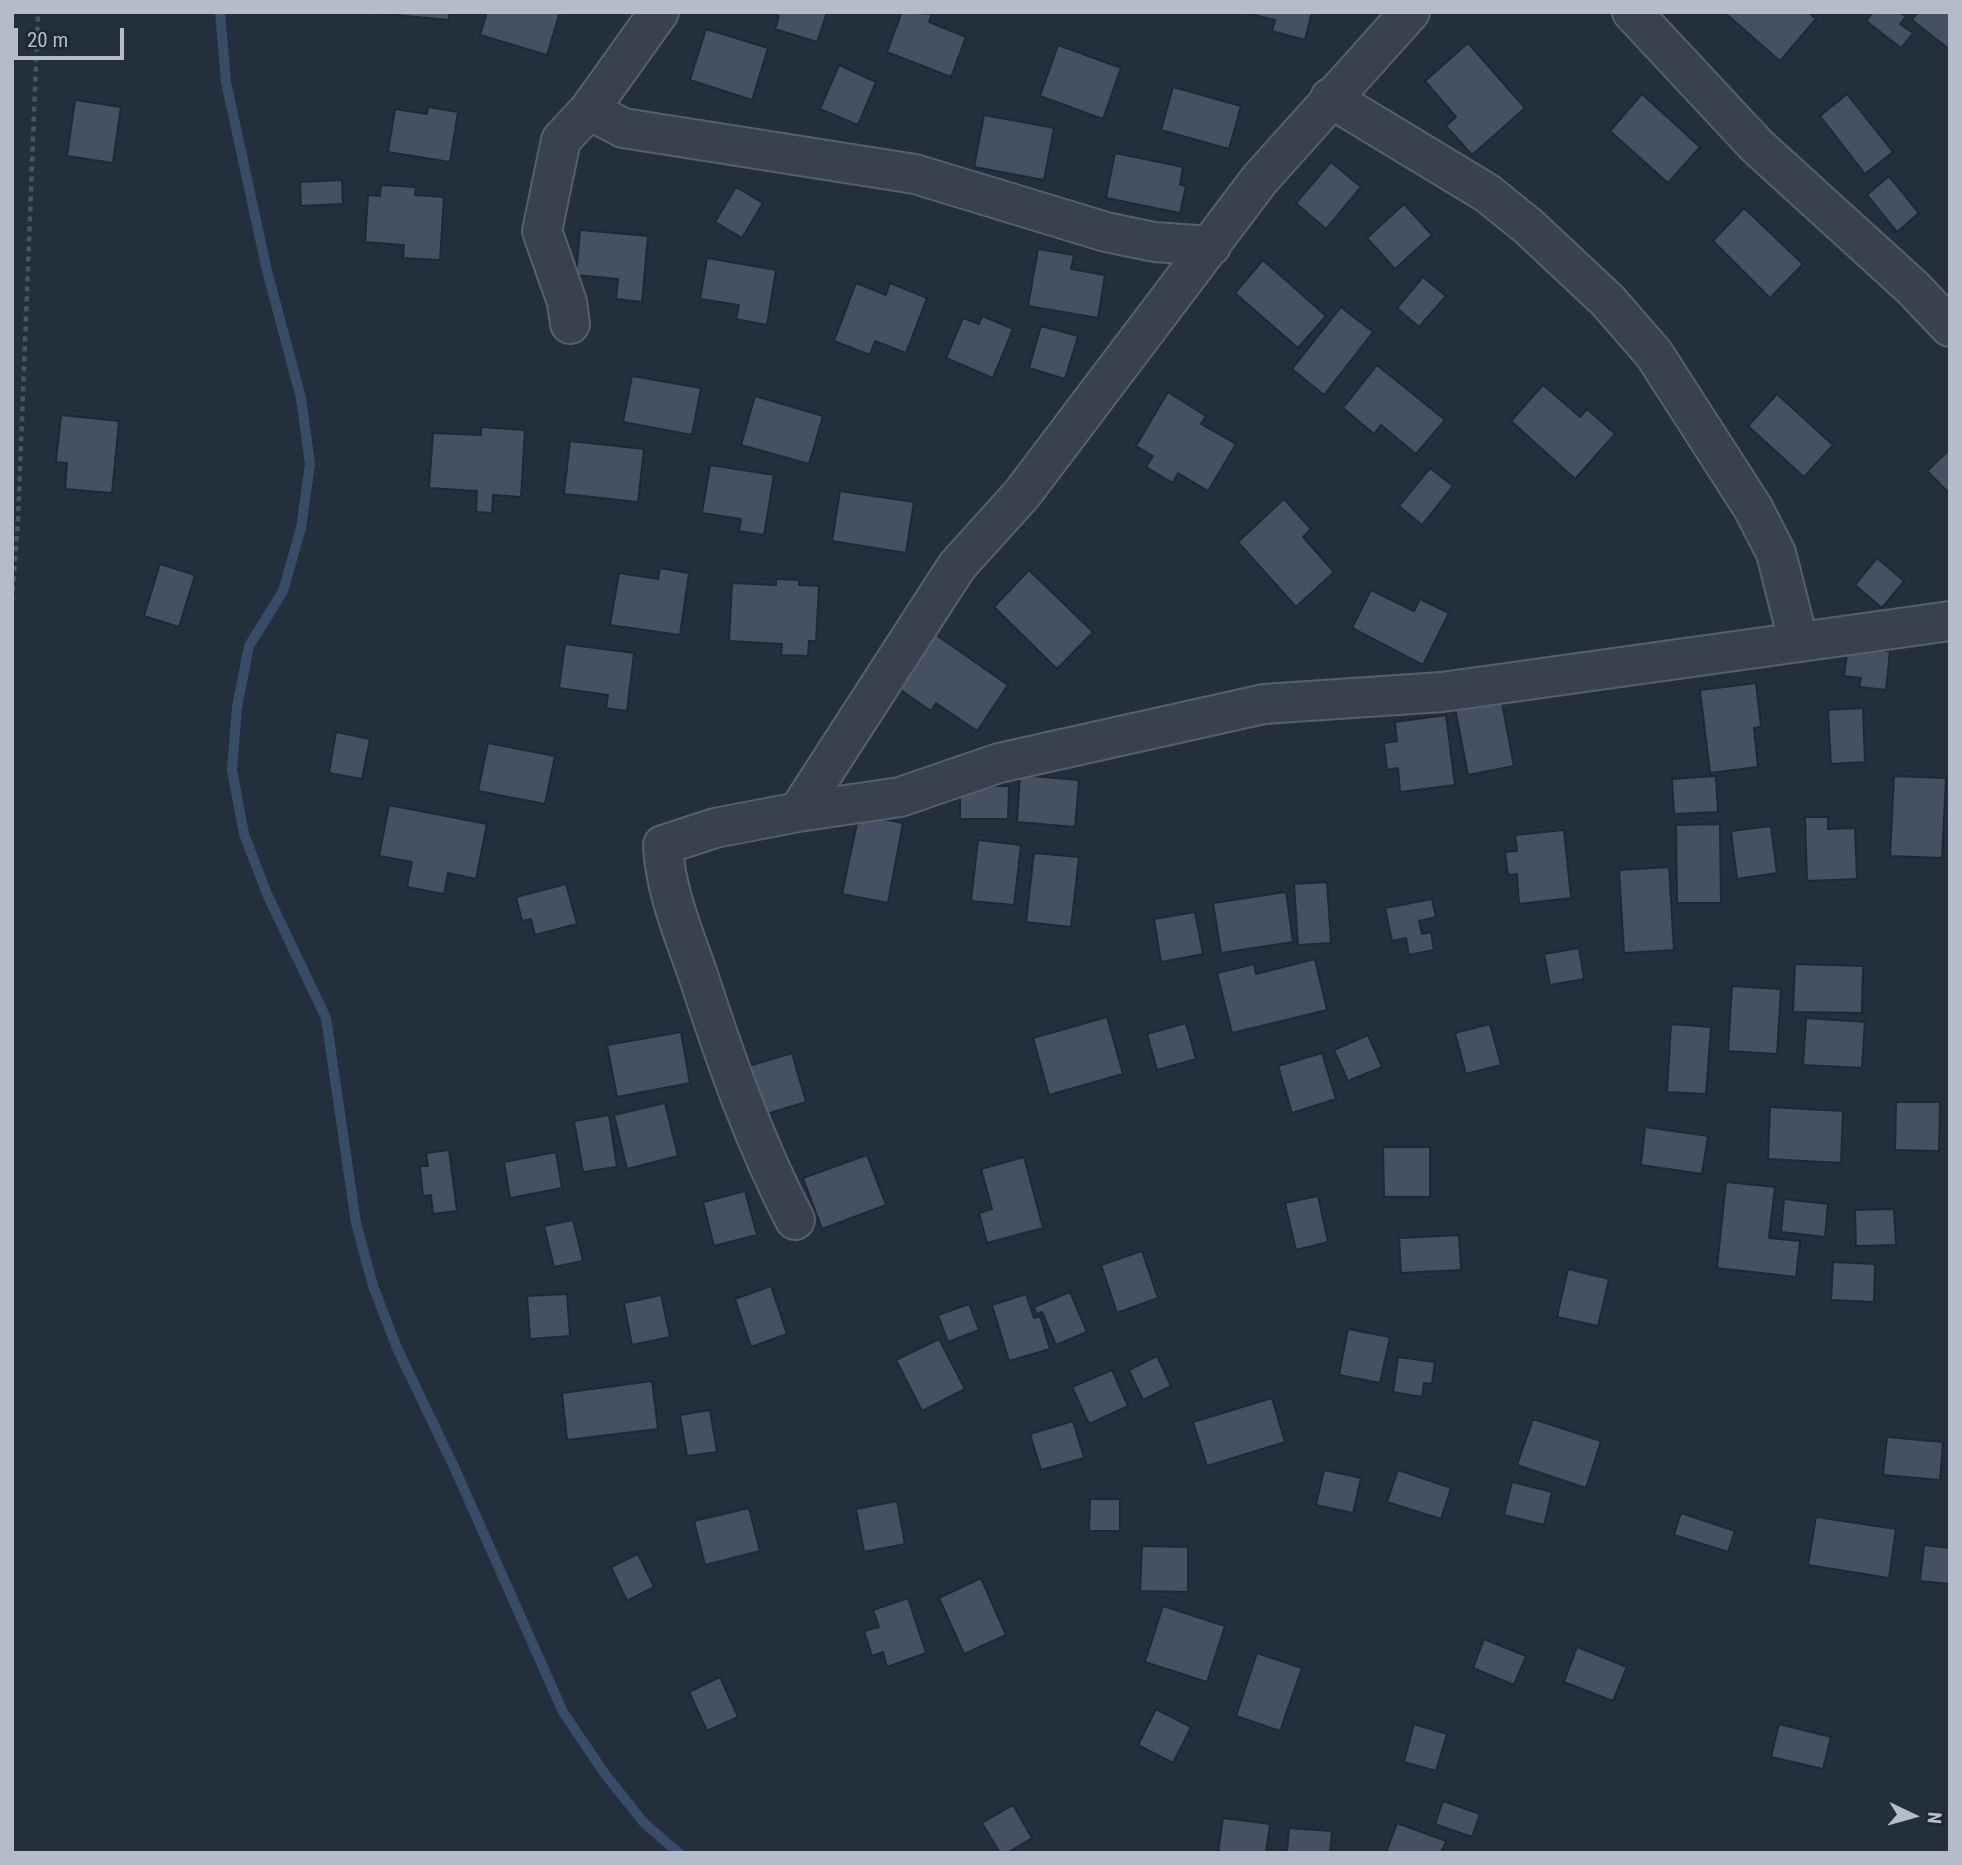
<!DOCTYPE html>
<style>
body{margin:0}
#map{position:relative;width:1962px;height:1865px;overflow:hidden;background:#242f3e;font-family:"Roboto Condensed",sans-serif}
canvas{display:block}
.frame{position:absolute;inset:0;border:14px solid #b4bcc9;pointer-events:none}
.north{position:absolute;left:1878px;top:1781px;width:70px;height:70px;-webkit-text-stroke:5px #1d2633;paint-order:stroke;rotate:95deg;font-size:19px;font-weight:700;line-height:28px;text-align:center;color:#b4bcc9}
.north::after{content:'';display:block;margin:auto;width:24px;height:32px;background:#b4bcc9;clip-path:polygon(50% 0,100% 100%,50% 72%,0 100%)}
.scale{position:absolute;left:14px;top:28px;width:110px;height:32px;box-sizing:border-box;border:4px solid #b4bcc9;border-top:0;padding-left:9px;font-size:21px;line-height:24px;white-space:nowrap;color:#b4bcc9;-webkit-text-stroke:5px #1d2633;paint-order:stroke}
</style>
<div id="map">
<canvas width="1962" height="1865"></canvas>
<div class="frame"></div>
<div class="north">N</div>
<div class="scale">20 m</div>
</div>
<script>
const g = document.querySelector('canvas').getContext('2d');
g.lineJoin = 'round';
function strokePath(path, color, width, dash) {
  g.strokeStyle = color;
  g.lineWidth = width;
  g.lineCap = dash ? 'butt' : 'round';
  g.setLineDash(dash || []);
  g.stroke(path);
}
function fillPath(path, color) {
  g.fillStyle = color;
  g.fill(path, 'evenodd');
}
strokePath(new Path2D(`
 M220,12L226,82L267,271L301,398L310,464L301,528L283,591L249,646L237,707L232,770L244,834L267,894L326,1018L356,1223L373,1286L397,1348L455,1469L563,1712L605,1774L644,1823L679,1853`), '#394c67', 10);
const building = new Path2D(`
 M363,12H449V20Z
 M487,12H560L547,55L480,35Z
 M767,12H827L817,42L775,29L779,16Z
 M902,12L932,14L929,22L966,37L951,77L887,52Z
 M1312,12L1305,40L1272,31L1275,20L1245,13Z
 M1724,12H1808L1816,19L1780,61Z
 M1873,12H1900L1906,17L1900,24L1913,33L1901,48L1866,21Z
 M1918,12H1950V50L1912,20Z
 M706,29L768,48L752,100L690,80Z
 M1468,43L1525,108L1472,155L1446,126L1456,117L1425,81Z
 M1058,45L1121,68L1103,119L1040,96Z
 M839,65L876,82L858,125L820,109Z
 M1173,87L1241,106L1229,149L1161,130Z
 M1642,94L1700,147L1668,183L1610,131Z
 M1847,94L1893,152L1865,174L1820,116Z
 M75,100L121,107L113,163L67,156Z
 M428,107L458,112L450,162L388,152L395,109L427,114Z
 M984,115L1054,128L1044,180L974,167Z
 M1115,153L1183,167L1180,185L1186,186L1180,213L1106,198Z
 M1331,162L1361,187L1326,229L1296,203Z
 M1889,176L1919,213L1897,232L1867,195Z
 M342,180L343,204L301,206L300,182Z
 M381,185L416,187L415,195L444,197L440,260L403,258L404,245L365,242L368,195L380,196Z
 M736,187L763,203L742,238L715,222Z
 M1404,204L1432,235L1395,269L1367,238Z
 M1744,208L1803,264L1770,298L1713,241Z
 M580,230L648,236L642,302L616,299L618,279L576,275Z
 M1038,249L1074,255L1071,269L1105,275L1098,318L1028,306Z
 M707,258L776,270L767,325L736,319L739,305L700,299Z
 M1263,260L1326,316L1298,348L1235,293Z
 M1423,277L1446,296L1419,327L1397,308Z
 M856,283L886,295L890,283L927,298L906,353L875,341L870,355L834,341Z
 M1341,307L1373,332L1324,395L1292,369Z
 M982,316L1013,329L993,378L946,358L963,318L979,324Z
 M1041,326L1078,336L1065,379L1029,368Z
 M1377,365L1445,420L1416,454L1381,425L1374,434L1343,408Z
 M632,376L701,388L692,435L623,422Z
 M1543,385L1580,417L1587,409L1615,434L1575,479L1511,421Z
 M1168,392L1206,416L1201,424L1236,444L1208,491L1178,473L1173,483L1146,467L1153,456L1136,446Z
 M1777,394L1833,445L1804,477L1748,426Z
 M755,396L823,416L809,464L741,445Z
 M61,415L119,421L112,493L65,489L67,463L56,462Z
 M481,427L525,430L521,497L493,495L492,513L476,512L477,491L429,488L433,433L481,435Z
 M570,441L644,449L638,502L564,494Z
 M1950,449V494L1927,471Z
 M710,465L774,475L764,535L739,531L741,519L702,513Z
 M1430,468L1453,486L1422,525L1399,506Z
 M840,491L914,502L906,553L832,541Z
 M1284,499L1311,529L1303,537L1334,572L1296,607L1238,542Z
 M1877,558L1904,581L1882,608L1855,585Z
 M160,564L195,575L179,627L144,616Z
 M660,568L689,573L680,635L610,625L619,573L658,579Z
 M1029,570L1093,632L1057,669L994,607Z
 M776,579L799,580V585L819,586L816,641H809L808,656L781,655L782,644L729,641L732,583L776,585Z
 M1371,590L1414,611L1420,599L1449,613L1423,665L1352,628Z
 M932,632L1008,685L977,731L936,703L931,711L895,686Z
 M565,644L634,653L627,711L606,708L608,695L559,688Z
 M1848,647L1890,651L1886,690L1859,687L1861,678L1844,676Z
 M1756,683L1761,727L1754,728L1758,767L1710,773L1700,690Z
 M1501,698L1514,766L1468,775L1455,708Z
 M1863,708L1865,762L1831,764L1828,710Z
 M1446,715L1455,785L1400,792L1398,768L1387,770L1384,743L1397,741L1395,722Z
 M336,732L370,739L362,779L329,773Z
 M488,743L555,756L545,804L478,791Z
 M1020,775L1079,780L1075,827L1017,822Z
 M1716,776L1718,812L1674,814L1672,779Z
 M1894,776L1946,778L1942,858L1890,856Z
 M960,786H1009L1008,819H960Z
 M389,805L487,824L476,879L448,873L444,894L407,887L412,862L379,856Z
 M859,814L903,823L888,903L842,894Z
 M1805,817H1828V829L1855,828L1857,879L1807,881Z
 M1720,824L1721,903H1677L1676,825Z
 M1771,826L1777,873L1737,879L1731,831Z
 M1564,830L1571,898L1519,904L1517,874L1508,875L1505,852L1517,851L1515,835Z
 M978,840L1021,845L1014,905L971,901Z
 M1034,853L1079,857L1071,927L1026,922Z
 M1669,867L1674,950L1624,953L1619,870Z
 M1327,882L1331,943L1298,945L1294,884Z
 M566,884L577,924L535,935L531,919L522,921L516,897Z
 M1286,892L1293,942L1221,953L1213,903Z
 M1432,899L1436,917L1419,921L1422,934L1431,932L1434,950L1409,955L1406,938L1392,941L1385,908Z
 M1195,912L1203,954L1161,962L1154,919Z
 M1579,948L1584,979L1550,985L1544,954Z
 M1315,959L1327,1010L1232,1033L1217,973L1254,964L1256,974Z
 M1795,964L1863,966L1862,1013L1793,1012Z
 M1732,986L1781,989L1777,1054L1728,1051Z
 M1107,1017L1123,1074L1049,1095L1033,1038Z
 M1806,1018L1865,1022L1862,1068L1803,1065Z
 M1186,1023L1196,1059L1157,1070L1147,1034Z
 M1490,1024L1501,1065L1466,1074L1455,1033Z
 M1671,1024L1711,1027L1706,1094L1667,1092Z
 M681,1032L690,1083L617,1097L607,1045Z
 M1368,1035L1382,1067L1348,1081L1334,1050Z
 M792,1053L806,1102L763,1115L749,1066Z
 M1322,1053L1336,1099L1292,1113L1278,1066Z
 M1896,1102H1940L1939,1151L1895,1150Z
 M665,1103L678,1156L627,1169L614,1115Z
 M1770,1107L1843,1111L1841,1163L1768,1159Z
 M609,1115L617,1167L583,1172L574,1121Z
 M1645,1127L1708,1136L1702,1174L1641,1165Z
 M1383,1147H1430V1197H1384Z
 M449,1150L457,1211L433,1214L431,1195L423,1196L420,1166H428L426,1153Z
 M556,1152L562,1188L510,1198L504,1162Z
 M867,1155L886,1205L822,1229L803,1178Z
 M1024,1157L1043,1228L987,1243L979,1213L992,1209L981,1169Z
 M1726,1182L1775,1187L1769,1238L1800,1241L1796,1277L1717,1268Z
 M745,1191L757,1235L714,1246L703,1202Z
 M1318,1196L1328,1242L1296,1250L1285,1203Z
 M1784,1199L1828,1204L1825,1237L1781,1232Z
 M1894,1209L1896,1245L1856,1246L1855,1210Z
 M573,1220L583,1261L554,1267L544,1226Z
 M1459,1235L1461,1270L1401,1273L1399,1238Z
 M1142,1251L1158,1298L1117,1313L1101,1265Z
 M1833,1262L1875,1264L1874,1302L1831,1300Z
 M1568,1269L1609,1279L1598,1326L1557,1317Z
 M771,1286L787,1334L751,1347L735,1299Z
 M1070,1292L1087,1332L1056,1345L1042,1312L1036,1314L1034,1307Z
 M567,1294L570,1336L530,1339L527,1296Z
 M1026,1294L1034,1318L1040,1316L1050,1349L1009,1361L992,1305Z
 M661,1295L670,1337L632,1345L624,1303Z
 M969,1304L979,1330L948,1342L938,1315Z
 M1348,1329L1390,1337L1380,1383L1339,1375Z
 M939,1339L965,1389L922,1411L896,1360Z
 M1157,1356L1171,1386L1143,1400L1129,1370Z
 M1398,1357L1435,1362L1432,1384L1424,1383L1422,1397L1393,1392Z
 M1112,1370L1128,1406L1089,1424L1072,1387Z
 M652,1381L658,1429L567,1440L562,1393Z
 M1272,1398L1285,1442L1207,1466L1193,1422Z
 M710,1410L717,1452L687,1456L680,1415Z
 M1533,1419L1601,1441L1586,1488L1517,1465Z
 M1073,1421L1084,1458L1041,1470L1030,1434Z
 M1887,1437L1943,1442L1940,1480L1883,1475Z
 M1324,1470L1361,1478L1353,1513L1316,1505Z
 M1398,1470L1451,1488L1441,1519L1387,1502Z
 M1512,1482L1552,1492L1544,1525L1504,1515Z
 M1090,1499H1120V1531H1089Z
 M897,1501L905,1544L864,1552L856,1509Z
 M749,1508L760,1551L705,1565L694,1521Z
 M1681,1513L1735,1531L1728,1552L1674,1535Z
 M1816,1517L1896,1529L1889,1578L1808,1565Z
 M1924,1545L1950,1548V1584L1920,1581Z
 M1142,1546L1188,1547V1592L1140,1591Z
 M638,1554L654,1587L627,1601L611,1567Z
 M981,1578L1006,1635L964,1654L939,1598Z
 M908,1598L926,1653L887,1667L883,1652L872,1656L864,1631L879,1627L873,1610Z
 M1163,1606L1225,1626L1207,1682L1145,1662Z
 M1484,1639L1526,1656L1514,1685L1473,1668Z
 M1577,1647L1627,1667L1613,1701L1564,1682Z
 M1257,1653L1302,1668L1280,1731L1236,1716Z
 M720,1677L738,1717L707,1731L689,1692Z
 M1156,1709L1191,1727L1173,1763L1138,1745Z
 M1414,1724L1447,1734L1436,1771L1404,1762Z
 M1779,1724L1831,1737L1823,1769L1771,1757Z
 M1443,1801L1480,1814L1472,1837L1435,1824Z
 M1013,1805L1032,1838L1007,1853H1000L982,1823Z
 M1223,1818L1270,1824L1266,1853H1218Z
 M1397,1823L1446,1841L1441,1853H1386Z
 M1289,1828L1332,1831L1330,1853H1287Z`);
fillPath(building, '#455162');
strokePath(building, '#1f2835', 2);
const street = new Path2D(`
 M1632,12L1757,146L1913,288L1950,327
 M1330,98L1487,193L1528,226L1608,301L1654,354L1753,508L1776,553L1798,640
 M589,110L623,128L915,174L1106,232L1154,242L1211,246
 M570,324L567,302L542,231L561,140L589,110L659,12
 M798,812L957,566L1022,494L1260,179L1410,12
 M795,1220C755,1143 726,1061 699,978C684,934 665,891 663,845L715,828L798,812L900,797L999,763L1264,704L1442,692L1950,621`);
strokePath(street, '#565f6c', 42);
strokePath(new Path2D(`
 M12,601L18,521L38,12`), '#44595c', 4.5, [5, 5]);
strokePath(street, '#38414e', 38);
</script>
